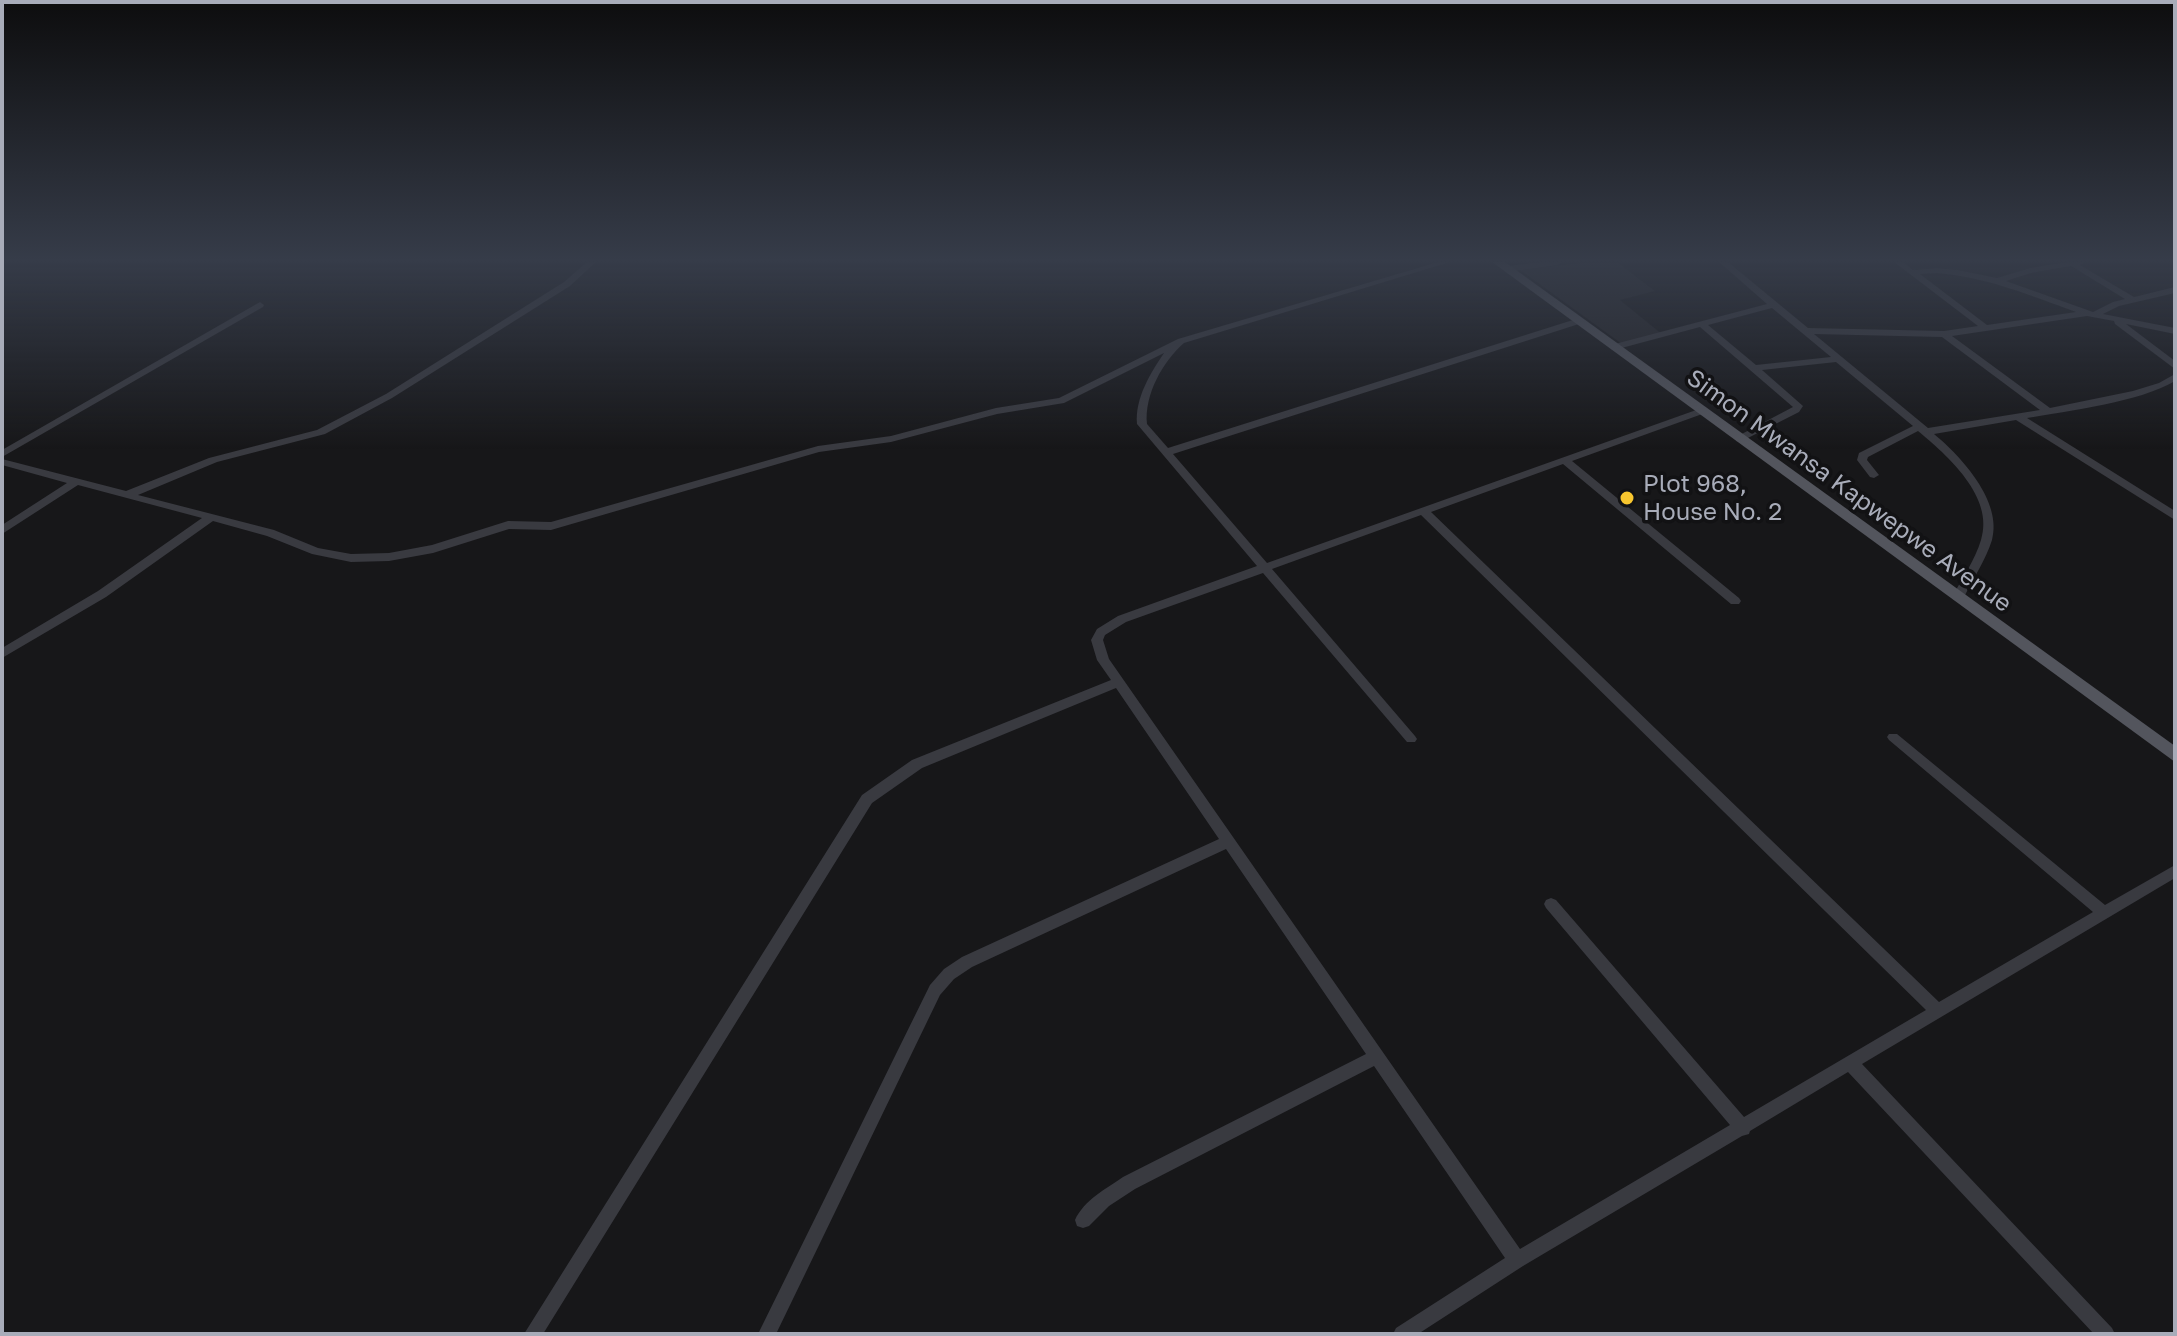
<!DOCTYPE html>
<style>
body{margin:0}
#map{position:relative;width:2177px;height:1336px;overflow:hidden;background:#171719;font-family:"Golos Text",sans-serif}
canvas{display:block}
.frame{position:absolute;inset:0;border:4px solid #a8acb9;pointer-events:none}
</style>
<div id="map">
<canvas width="2177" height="1336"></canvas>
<div class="frame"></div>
</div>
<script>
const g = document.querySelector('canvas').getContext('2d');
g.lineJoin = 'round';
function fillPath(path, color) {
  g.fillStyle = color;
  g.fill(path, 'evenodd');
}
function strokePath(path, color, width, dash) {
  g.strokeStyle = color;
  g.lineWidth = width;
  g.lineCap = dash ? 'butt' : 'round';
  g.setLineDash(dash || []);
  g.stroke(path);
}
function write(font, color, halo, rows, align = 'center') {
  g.font = font + ' "Golos Text",sans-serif';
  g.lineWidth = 7;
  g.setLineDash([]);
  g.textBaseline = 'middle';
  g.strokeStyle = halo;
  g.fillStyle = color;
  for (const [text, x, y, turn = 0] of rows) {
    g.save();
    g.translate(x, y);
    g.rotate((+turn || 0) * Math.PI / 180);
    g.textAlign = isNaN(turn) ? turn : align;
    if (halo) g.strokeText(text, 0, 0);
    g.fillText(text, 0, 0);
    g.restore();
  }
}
fillPath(new Path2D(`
 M1590,262H1617L1655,291L1620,300L1663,335L1622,344L1520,270Z`), '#232326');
fillPath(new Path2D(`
 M587,262H596L570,286L392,398L325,434L217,462L138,495L274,530L318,548L351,554L389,553L432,545L508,521L551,522L818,446L891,436L996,408L1059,398L1178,339L1438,262H1450L1184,343C1163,361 1144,395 1147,424L1168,448L1576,319H1582V323L1173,454L1267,563L1699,409H1705V413L1572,461L1739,598L1741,601L1739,604H1731L1563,464L1431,512L1939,1002L2093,912L1889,740L1887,737L1889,734H1897L2105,905L2175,865V878L1862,1064L2112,1328L2115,1334H2094L1848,1072L1750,1131L1749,1134L1742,1136L1523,1266L1418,1334H1393L1396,1328L1505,1258L1374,1066L1135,1189L1109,1206L1089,1226L1083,1228L1077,1226L1075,1220C1084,1200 1106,1189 1123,1177L1366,1054L1226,849L972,967L954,979L940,995L776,1334H758L930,985L944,969L962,957L1219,839L1116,688L922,768L872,803L543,1334H524L862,795L912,760L1111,680L1097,660L1091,640L1097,629L1118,616L1257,566L1137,424C1135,398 1150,374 1164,353L1064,403L997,414L891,442L819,452L551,530L509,529L433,553L389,561L351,562L312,554L267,536L213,521L106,597L2,658V648L98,591L202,518L78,485L2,534V525L67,483L2,465V459L126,491L209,458L317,430L386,394L564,282ZM1421,515L1926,1010L1744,1117L1556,900L1551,898L1546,900L1544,904L1546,908L1730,1125L1520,1249L1109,659L1103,640L1105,635L1126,622L1263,573L1407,742H1415L1417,739L1415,736L1272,569Z
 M1541,262H1562L1558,265L1508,272L1504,269L1508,266Z
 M1719,262H1728L1808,328L1944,331L1978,326L1894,262H1903L1913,270L1937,268L1958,270L1997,278L2030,268L2068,262H2085L2080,265L2134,297L2175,287V293L2119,306L2103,314L2175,328V334L2126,324L2175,361V369L2115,324L2114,321L2087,316L1952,336L2050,408L2133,391L2159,383L2175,374V381C2140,402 2068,411 2027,418L2175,511V520L2016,420L1934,434C1961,456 2003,502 1992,540C1986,559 1973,579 1964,597L1958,601L1954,600L1952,597C1962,579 1975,560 1981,540C1995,497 1947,455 1918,431L1868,457L1867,460L1879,475L1874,478L1870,477L1857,460L1859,453L1913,426L1836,362L1762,370L1803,406L1799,412L1740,442L1736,441V437L1793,407L1700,327L1614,350L1611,349V345L1767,304ZM2071,266L2125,299L2113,302L2093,312L2006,281L2031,273ZM1937,273C1986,277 2029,295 2076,312L1987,325L1920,274ZM1772,308L1831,357L1756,365L1708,325ZM1814,334L1942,337L2040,410L1928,428Z
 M260,302L264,305L263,307L2,457V450Z`), '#393a40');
fillPath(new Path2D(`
 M1492,262H1505L2175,746V762Z`), '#53555d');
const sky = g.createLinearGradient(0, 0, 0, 449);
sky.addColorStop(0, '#0d0d0e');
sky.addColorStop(0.58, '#363c49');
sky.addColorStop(1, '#363c4900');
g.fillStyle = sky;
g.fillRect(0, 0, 2177, 449);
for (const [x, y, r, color] of [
 [1627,498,8,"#f8c62f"]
]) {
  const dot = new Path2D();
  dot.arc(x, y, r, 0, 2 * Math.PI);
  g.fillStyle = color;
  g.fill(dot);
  strokePath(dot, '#121214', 3);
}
write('24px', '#a8acb9', '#121214', [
 ["Plot 968,",1643,484],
 ["House No. 2",1643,512]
], 'left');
write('24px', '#a8acb9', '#121214', [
 ["Simon Mwansa Kapwepwe Avenue",1849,491,36]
]);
</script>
